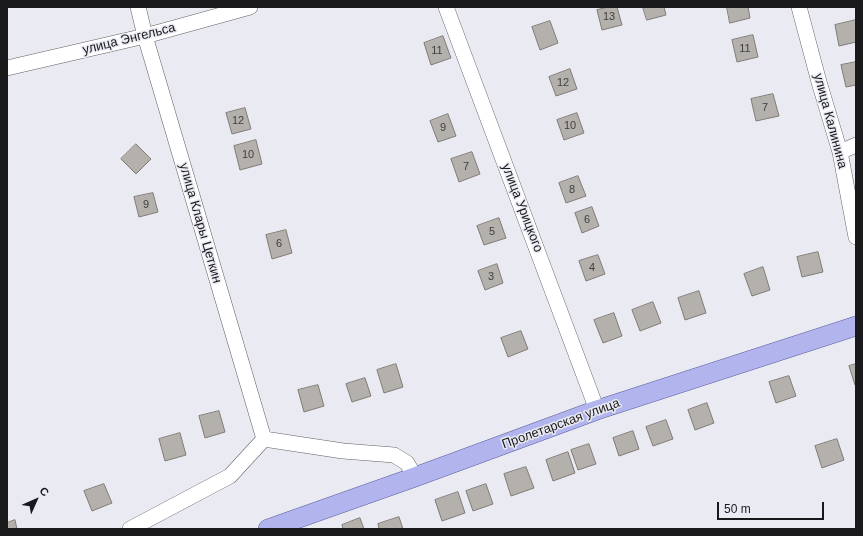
<!DOCTYPE html>
<meta charset="utf-8">
<style>
body{margin:0}
#map{position:relative;width:863px;height:536px;overflow:hidden;background:#eaebf2;font-family:Arial,sans-serif}
canvas{display:block}
.frame{position:absolute;inset:0;border:8px solid #19191c;pointer-events:none}
.north{position:absolute;left:16px;top:480px;width:40px;height:40px;-webkit-text-stroke:3px #eaebf2;paint-order:stroke;rotate:45deg;font-size:11px;font-weight:700;line-height:16px;text-align:center;color:#19191c}
.north::after{content:'';display:block;margin:auto;width:14px;height:18px;background:#19191c;clip-path:polygon(50% 0,100% 100%,50% 72%,0 100%)}
.scale{position:absolute;left:717px;top:502px;width:107px;height:18px;box-sizing:border-box;border:2px solid #19191c;border-top:0;padding-left:5px;font-size:12px;line-height:14px;white-space:nowrap;color:#19191c;-webkit-text-stroke:3px #eaebf2;paint-order:stroke}
</style>
<div id="map">
<canvas width="863" height="536"></canvas>
<div class="frame"></div>
<div class="north">С</div>
<div class="scale">50 m</div>
</div>
<script>
const g = document.querySelector('canvas').getContext('2d');
g.lineJoin = 'round';
function fillPath(path, color) {
  g.fillStyle = color;
  g.fill(path, 'evenodd');
}
function strokePath(path, color, width, dash) {
  g.strokeStyle = color;
  g.lineWidth = width;
  g.lineCap = dash ? 'butt' : 'round';
  g.setLineDash(dash || []);
  g.stroke(path);
}
function write(font, color, halo, rows, align = 'center') {
  g.font = font + ' Arial,sans-serif';
  g.lineWidth = 3;
  g.setLineDash([]);
  g.textBaseline = 'middle';
  g.strokeStyle = halo;
  g.fillStyle = color;
  for (const [text, x, y, turn = 0] of rows) {
    g.save();
    g.translate(x, y);
    g.rotate((+turn || 0) * Math.PI / 180);
    g.textAlign = isNaN(turn) ? turn : align;
    if (halo) g.strokeText(text, 0, 0);
    g.fillText(text, 0, 0);
    g.restore();
  }
}
const building = new Path2D(`
 M609,7H617L622,25L602,30L597,10Z
 M643,7H664L666,15L647,20Z
 M727,7H748L750,18L730,23Z
 M856,20V42L839,46L835,25Z
 M550,21L558,43L540,50L532,27Z
 M753,35L758,57L737,62L732,40Z
 M443,36L451,58L431,65L424,43Z
 M856,62V85L846,87L841,65Z
 M570,69L577,89L556,96L549,77Z
 M773,94L779,116L756,121L751,99Z
 M245,108L251,129L232,134L226,113Z
 M577,113L584,133L564,140L557,120Z
 M448,114L456,136L438,142L430,121Z
 M256,140L262,164L240,170L234,146Z
 M136,144L151,159L136,174L121,159Z
 M472,152L480,174L459,182L451,159Z
 M578,176L586,196L566,203L559,183Z
 M153,193L158,212L139,217L134,197Z
 M592,207L599,226L582,233L575,213Z
 M499,218L506,238L484,245L477,226Z
 M286,230L292,253L272,259L266,235Z
 M818,252L823,272L802,277L797,257Z
 M598,255L605,274L586,281L579,261Z
 M497,264L503,283L485,290L478,271Z
 M763,267L770,290L752,296L744,274Z
 M699,291L706,313L685,320L678,298Z
 M653,302L661,323L640,331L632,310Z
 M614,313L622,336L603,343L594,320Z
 M521,331L528,349L508,357L501,338Z
 M396,364L403,387L384,393L377,370Z
 M856,364V385H855L849,366Z
 M789,376L796,396L776,403L769,382Z
 M365,378L371,396L352,402L346,384Z
 M318,385L324,406L304,412L298,390Z
 M707,403L714,423L695,430L688,410Z
 M219,411L225,432L205,438L199,416Z
 M666,420L673,439L653,446L646,427Z
 M633,431L639,449L619,456L613,438Z
 M180,433L186,455L165,461L159,439Z
 M837,439L844,460L822,468L815,446Z
 M589,444L596,464L578,470L571,450Z
 M568,452L575,473L553,481L546,460Z
 M526,467L534,488L511,496L504,474Z
 M104,484L112,503L92,511L84,491Z
 M486,484L493,504L473,511L466,491Z
 M458,492L465,513L442,521L435,500Z
 M399,517L403,529H379L378,524Z
 M360,518L364,529H343L342,525Z
 M15,520L17,529H7V523Z`);
fillPath(building, '#b4b0ab');
strokePath(building, '#807b77', 1);
const minor = new Path2D(`
 M138,7L145,36L264,439
 M446,7L597,410
 M799,7L819,82L840,152L856,237
 M7,68L145,36L250,7
 M840,152L856,145
 M130,529L230,476L264,439L343,451L394,455L407,463L415,477`);
const major = new Path2D(`
 M268,529L415,477L597,410L856,326`);
strokePath(minor, '#606167', 16);
strokePath(major, '#5b5d9d', 20);
strokePath(minor, '#fff', 15);
strokePath(major, '#b2b4ee', 19);
write('11px', '#403f40', null, [
 ["13",609,17],
 ["11",745,49],
 ["11",437,51],
 ["12",563,83],
 ["7",765,108],
 ["12",238,121],
 ["10",570,126],
 ["9",443,128],
 ["10",248,155],
 ["7",466,167],
 ["8",572,190],
 ["9",146,205],
 ["6",587,220],
 ["5",492,232],
 ["6",279,244],
 ["4",592,268],
 ["3",491,277]
]);
write('13px', '#19191c', '#eaebf2', [
 ["улица Энгельса",129,39,-14],
 ["улица Калинина",830,121,75],
 ["улица Урицкого",522,208,69],
 ["улица Клары Цеткин",200,223,74],
 ["Пролетарская улица",561,424,-20]
]);
</script>
